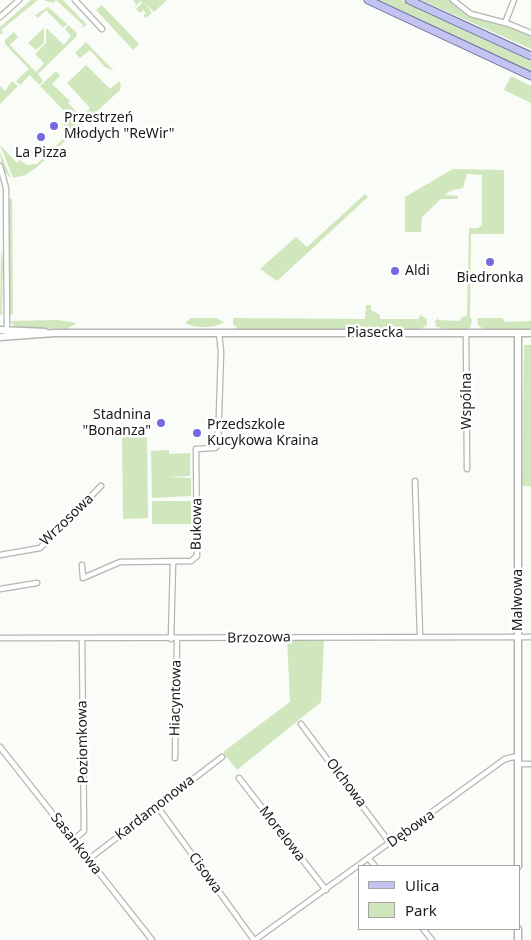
<!DOCTYPE html>
<meta charset="utf-8">
<style>
body{margin:0}
#map{position:relative;width:531px;height:940px;overflow:hidden;background:#f9fcf7;font-family:"Noto Sans",sans-serif}
canvas{display:block}
.legend{position:absolute;left:358px;top:865px;width:162px;height:65px;box-sizing:border-box;background:#fff;border:1px solid #a3a4a3;margin:0;padding:6px 9px;list-style:none;font-size:15px;color:#1a1b1a}
.legend li{display:flex;align-items:center;gap:10px;height:25px}
.legend b{width:25px;border:1px solid #a3a4a3}
</style>
<div id="map">
<canvas width="531" height="940"></canvas>
<ul class="legend">
<li><b style="height:6px;background:#c3c3f1"></b>Ulica</li>
<li><b style="height:14px;background:#d0e7be"></b>Park</li>
</ul>
</div>
<script>
const g = document.querySelector('canvas').getContext('2d');
g.lineJoin = 'round';
function fillPath(path, color) {
  g.fillStyle = color;
  g.fill(path, 'evenodd');
}
function strokePath(path, color, width, dash) {
  g.strokeStyle = color;
  g.lineWidth = width;
  g.lineCap = dash ? 'butt' : 'round';
  g.setLineDash(dash || []);
  g.stroke(path);
}
function write(font, color, halo, rows, align = 'center') {
  g.font = font + ' "Noto Sans",sans-serif';
  g.lineWidth = 5;
  g.setLineDash([]);
  g.textBaseline = 'middle';
  g.strokeStyle = halo;
  g.fillStyle = color;
  for (const [text, x, y, turn = 0] of rows) {
    g.save();
    g.translate(x, y);
    g.rotate((+turn || 0) * Math.PI / 180);
    g.textAlign = isNaN(turn) ? turn : align;
    if (halo) g.strokeText(text, 0, 0);
    g.fillText(text, 0, 0);
    g.restore();
  }
}
fillPath(new Path2D(`
 M31,0H38L1,30L4,33L0,34V27Z
 M43,0H63L87,25L81,28L83,25L56,0L53,3Z
 M133,0H167L154,12L144,2L152,13L146,18L143,16L146,13L143,10L140,13L136,9L142,3L141,1L134,8L136,4Z
 M375,0H401L531,61V73Z
 M421,0H451L467,14L531,35V49Z
 M102,5L139,44L133,50L96,10Z
 M48,7L67,24L63,28L46,10L38,18L35,15Z
 M68,25L77,33L76,37L38,74L43,81L39,85L30,75L20,85L16,81L29,69L5,44V40L14,32L18,37L10,45L36,72L44,63L35,54L46,43V28L64,45L71,36L65,29Z
 M44,28V43L36,50L28,43Z
 M86,42L114,71L105,67L90,50L80,58L75,53Z
 M86,65L110,89L119,81L121,84L120,90L36,168L25,175L13,178L0,145L17,163L20,160L27,165L37,164L70,132L62,123L69,116L40,86L56,71L60,76L52,84L70,101L68,103L82,117L90,108L67,83Z
 M511,76L531,86V103L504,90Z
 M12,81L18,86L0,104V86L5,91Z
 M0,152L11,178C4,174 0,161 0,152Z
 M453,169L504,170V234H471L470,317L472,320L470,328C459,333 445,331 436,326L435,321L438,318V320L460,321L461,317L467,316L469,228H478L482,225V175L467,174L463,188L450,191L445,195L458,196V199H441L422,217L421,232H405V197Z
 M365,194L368,197L277,281L260,269L296,237L307,247Z
 M8,199H12L13,314L10,315Z
 M1,250L3,260L2,315H0Z
 M366,305H371V310L380,315V319H419L420,315L427,319V325L419,330H239L233,324V318L365,319Z
 M191,318H216L224,322C216,329 193,328 185,323Z
 M477,318H503L504,322L531,321V329H483L478,325Z
 M58,320L77,323L67,329L15,327L10,321Z
 M524,345H531V486H522Z
 M122,437H147L148,518L123,519Z
 M169,450V454L190,453V476L168,477L191,478V496L152,498L151,451Z
 M152,501H191V524H152Z
 M287,637H320L324,640L321,702L237,770L223,752L290,702Z`), '#d0e7be');
const street = new Path2D(`
 M75,0L102,29
 M453,0L471,14L509,24L531,33
 M0,17L19,0
 M505,23L514,0
 M0,166L6,188L7,333
 M466,333L467,469
 M415,481L420,636
 M0,555L40,548L101,486
 M82,565L83,578L120,562L191,561L197,556L196,449L215,448L218,445L221,352L219,333
 M0,589L37,583
 M0,638L531,637
 M171,639L173,562
 M301,724L390,843
 M0,747L152,940
 M175,758L177,639
 M518,764H531
 M239,778L326,890
 M157,806L254,940
 M73,840L84,831L82,639
 M89,859L222,757
 M369,859L375,866
 M423,929L432,940
 M255,940L505,759L518,756`);
const secondary = new Path2D(`
 M0,330L45,332
 M518,333V866
 M0,337L54,333H531
 M518,940V929`);
const primary = new Path2D(`
 M368,0L531,76
 M409,0L531,56`);
strokePath(street, '#b4b6b2', 7);
strokePath(secondary, '#b4b6b2', 9);
strokePath(primary, '#6e6e9f', 9);
strokePath(street, '#fff', 4.5);
strokePath(secondary, '#fff', 6);
strokePath(primary, '#c3c3f1', 7);
for (const [x, y, r, color] of [
 [54,126,5,"#7369e3"],
 [41,137,5,"#7369e3"],
 [490,262,5,"#7369e3"],
 [395,271,5,"#7369e3"],
 [161,423,5,"#7369e3"],
 [197,433,5,"#7369e3"]
]) {
  const dot = new Path2D();
  dot.arc(x, y, r, 0, 2 * Math.PI);
  g.fillStyle = color;
  g.fill(dot);
  strokePath(dot, '#fff', 2);
}
write('14px', '#1a1b1a', '#fff', [
 ["Przestrzeń",64,118],
 ["Młodych \"ReWir\"",64,134],
 ["La Pizza",41,153,"center"],
 ["Aldi",405,271],
 ["Biedronka",490,278,"center"],
 ["Stadnina",151,415,"right"],
 ["\"Bonanza\"",151,431,"right"],
 ["Przedszkole",207,425],
 ["Kucykowa Kraina",207,441]
], 'left');
write('14px', '#1a1b1a', '#fff', [
 ["Piasecka",375,333],
 ["Wspólna",467,401,-90],
 ["Wrzosowa",67,520,-44],
 ["Bukowa",197,524,-89],
 ["Malwowa",518,600,-90],
 ["Brzozowa",259,638,-1],
 ["Hiacyntowa",176,698,-89],
 ["Poziomkowa",83,742,-91],
 ["Olchowa",346,783,53],
 ["Kardamonowa",155,808,-38],
 ["Dębowa",411,829,-35],
 ["Morelowa",282,834,52],
 ["Sasankowa",76,844,52],
 ["Cisowa",205,873,54]
]);
</script>
